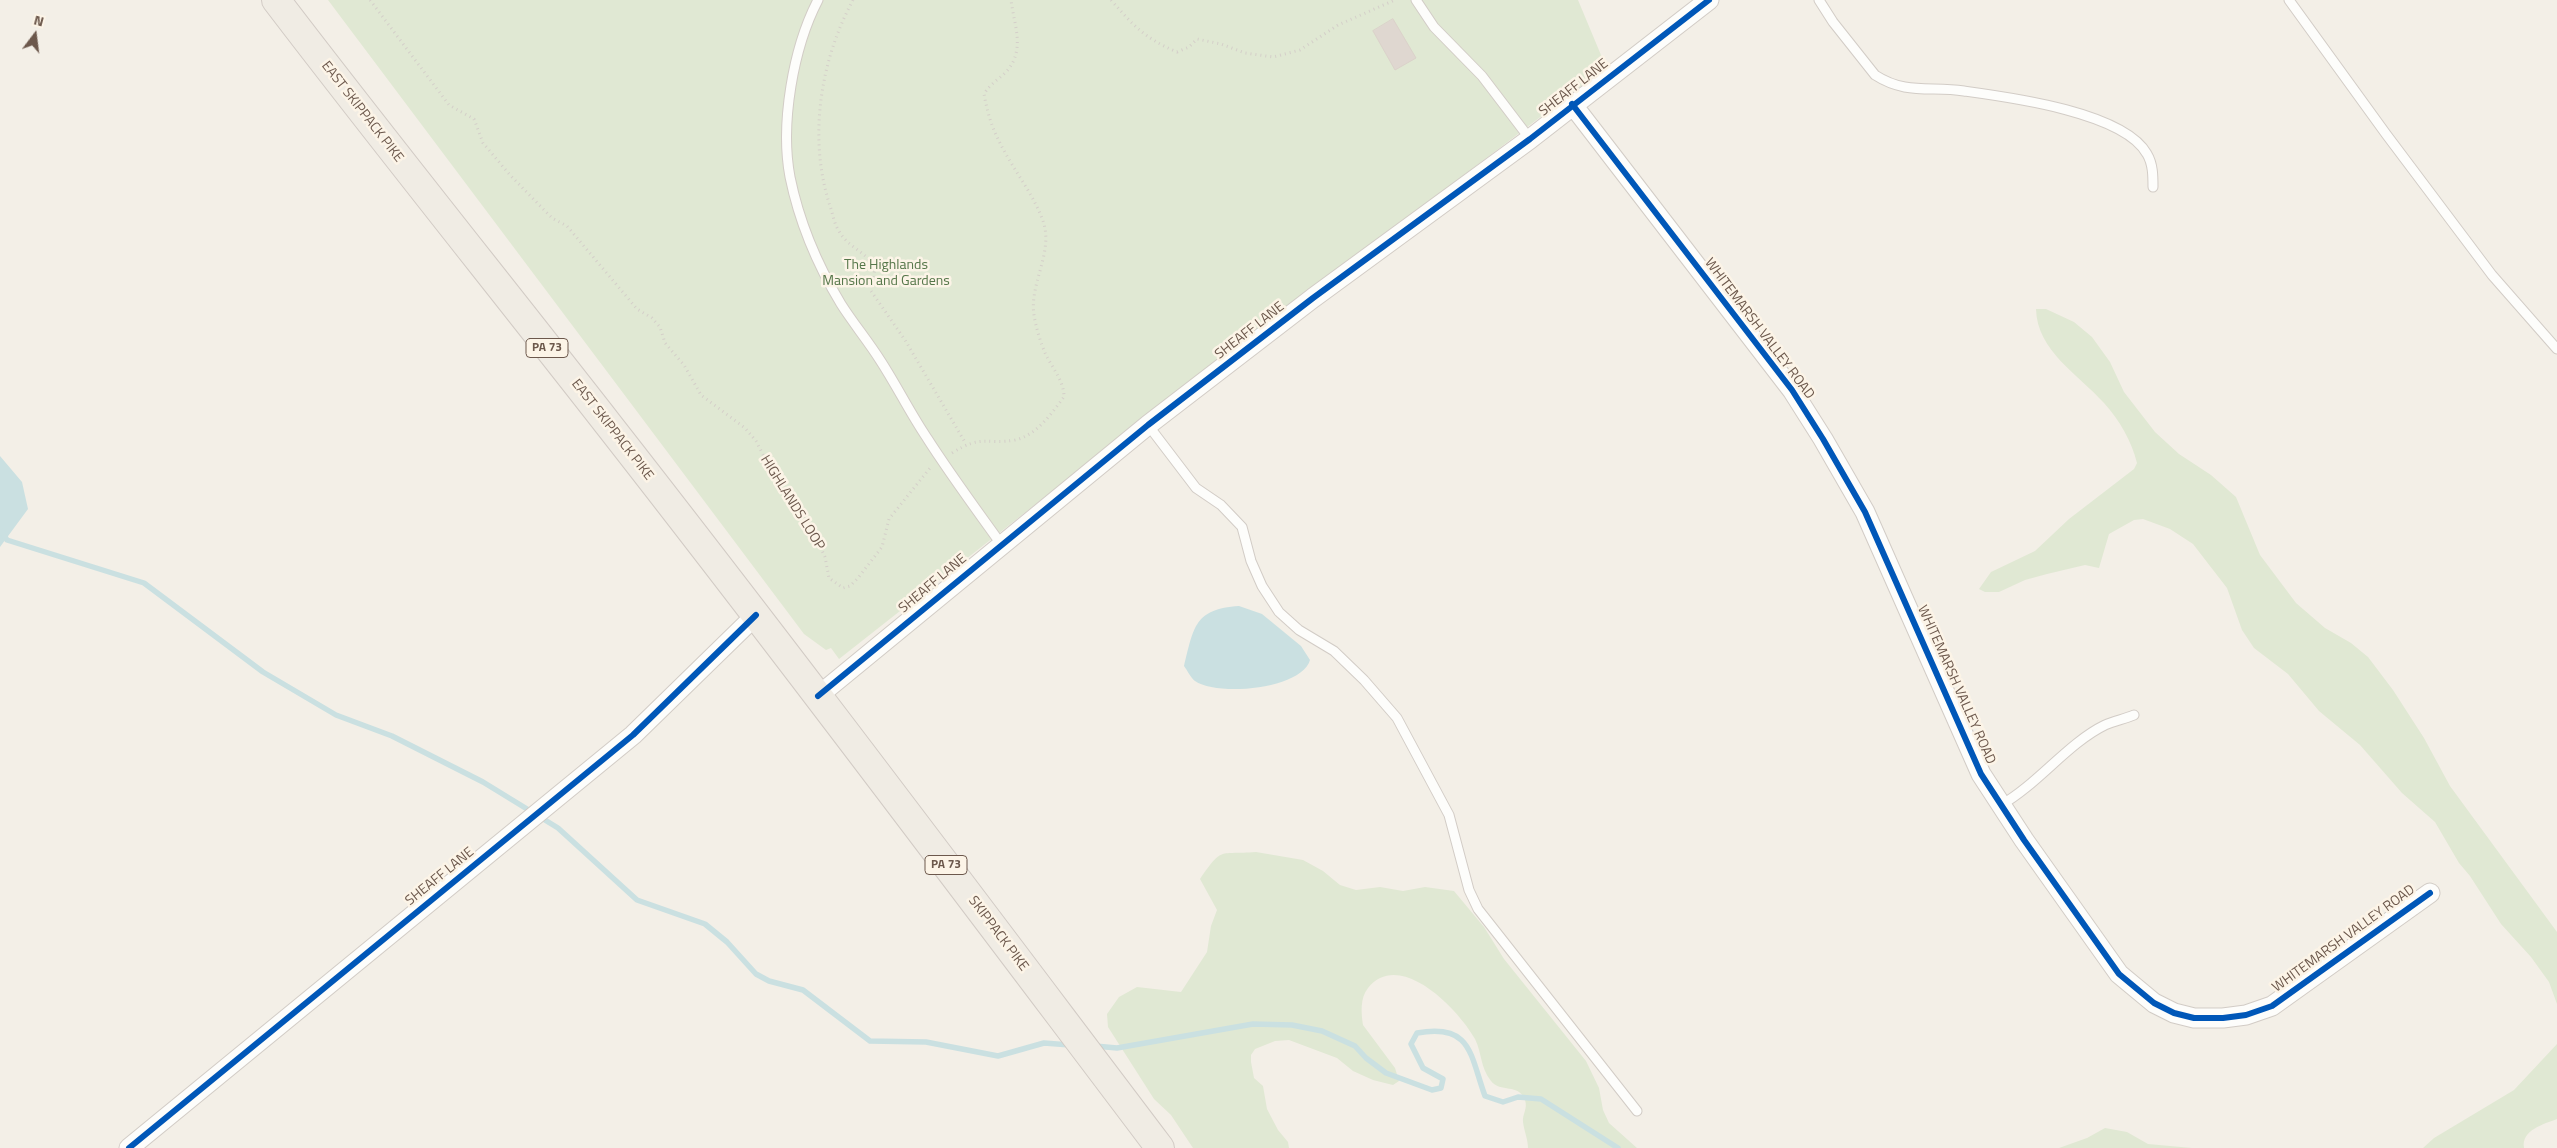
<!DOCTYPE html>
<style>
body{margin:0}
#map{position:relative;width:2557px;height:1148px;overflow:hidden;background:#f3efe7;font-family:"Titillium Web",sans-serif}
canvas{display:block}
.north{position:absolute;left:10px;top:10px;width:50px;height:50px;-webkit-text-stroke:4px #fcf4e7;paint-order:stroke;rotate:15deg;font-size:14px;font-weight:700;line-height:20px;text-align:center;color:#6c584c}
.north::after{content:'';display:block;margin:auto;width:18px;height:22px;background:#6c584c;clip-path:polygon(50% 0,100% 100%,50% 72%,0 100%)}
</style>
<div id="map">
<canvas width="2557" height="1148"></canvas>
<div class="north">N</div>
</div>
<script>
const g = document.querySelector('canvas').getContext('2d');
g.lineJoin = 'round';
function fillPath(path, color) {
  g.fillStyle = color;
  g.fill(path, 'evenodd');
}
function strokePath(path, color, width, dash) {
  g.strokeStyle = color;
  g.lineWidth = width;
  g.lineCap = dash ? 'butt' : 'round';
  g.setLineDash(dash || []);
  g.stroke(path);
}
function write(font, color, halo, rows, align = 'center') {
  g.font = font + ' "Titillium Web",sans-serif';
  g.lineWidth = 5;
  g.setLineDash([]);
  g.textBaseline = 'middle';
  g.strokeStyle = halo;
  g.fillStyle = color;
  for (const [text, x, y, turn = 0] of rows) {
    g.save();
    g.translate(x, y);
    g.rotate((+turn || 0) * Math.PI / 180);
    g.textAlign = isNaN(turn) ? turn : align;
    if (halo) g.strokeText(text, 0, 0);
    g.fillText(text, 0, 0);
    g.restore();
  }
}
fillPath(new Path2D(`
 M328,0H1578L1606,67L1158,408L839,659L831,648L826,650L804,634Z
 M2036,309H2046L2074,322L2092,337L2110,362L2124,392L2155,432L2179,454L2211,475L2236,497L2260,555L2296,603L2325,628L2351,643L2368,657L2393,690L2424,738L2450,786L2557,932V1004L2549,982L2531,957L2501,924L2470,876L2459,863L2435,822L2402,793L2360,745L2319,711L2288,674L2254,648L2242,630L2227,588L2193,544L2170,529L2143,519L2134,520L2109,534L2099,568L2085,565L2047,574L2025,580L1999,592H1985L1979,589L1991,572L2035,551L2069,519L2134,469L2137,463C2131,440 2120,421 2104,403C2078,374 2037,351 2036,309Z
 M1256,852L1303,860L1323,871L1340,885L1356,890L1380,887L1403,891L1425,887L1454,891L1484,927L1504,959L1586,1061L1599,1088L1603,1110L1609,1123L1637,1148H1528C1528,1139 1524,1131 1523,1122C1522,1114 1528,1109 1525,1100C1519,1083 1500,1093 1491,1081C1480,1067 1482,1053 1475,1039C1459,1010 1400,948 1368,988C1360,998 1361,1013 1363,1025L1395,1068L1399,1081L1393,1085L1373,1080L1353,1071L1337,1058L1289,1040L1275,1041L1255,1049L1251,1055V1062L1254,1078L1263,1086L1267,1109L1278,1130L1288,1142L1289,1148H1193L1171,1115L1154,1099L1108,1027L1107,1014L1119,997L1137,987L1181,992L1207,952L1211,926L1217,910L1200,879C1223,846 1218,855 1256,852Z
 M2557,1044V1119C2544,1124 2521,1130 2524,1148H2423L2434,1138L2514,1090Z
 M2105,1128L2127,1132L2148,1144L2192,1148H2059L2087,1138Z`), '#e0e8d3');
fillPath(new Path2D(`
 M0,456L22,482L28,509L0,547Z
 M1239,606L1262,614L1301,646L1310,660C1302,689 1218,697 1195,681C1191,678 1187,670 1184,666C1194,627 1194,609 1239,606Z`), '#cae0e1');
strokePath(new Path2D(`
 M0,529L7,540L144,583L263,672L336,715L392,736L483,782L558,828L637,900L705,924L727,942L756,974L769,981L803,990L870,1041L926,1042L998,1056L1044,1043L1070,1045
 M1095,1046L1117,1048L1253,1024L1292,1025L1322,1031L1355,1046L1366,1058L1386,1073L1432,1090L1441,1088L1443,1079L1423,1068L1411,1044L1417,1033C1472,1023 1470,1055 1485,1096L1503,1102L1518,1097L1541,1099L1618,1148`), '#cae0e1', 5.5);
const building = new Path2D(`
 M1393,19L1416,58L1395,70L1373,31Z`);
fillPath(building, '#dfd7d0');
strokePath(building, '#dbd2ca', 1);
const service = new Path2D(`
 M818,0C793,48 780,124 790,177C799,221 818,266 841,304C853,323 868,341 880,360C897,386 910,413 927,438C950,474 976,509 1001,544
 M1416,0L1434,27L1482,76L1530,139
 M1819,0L1833,22L1875,75C1906,95 1930,86 1964,91C2008,97 2124,112 2147,154C2153,164 2153,176 2153,187
 M2289,0L2386,134L2492,275L2557,349
 M1148,425L1196,488L1221,505L1242,527L1251,561L1262,586L1279,612L1299,630L1334,651L1364,680L1397,718L1449,815L1469,890L1478,909L1637,1111
 M2001,805C2038,784 2068,743 2105,725C2114,721 2124,719 2134,715`);
const minor = new Path2D(`
 M1572,104L1792,390L1823,439L1865,512L1981,774L2024,840L2119,974L2154,1003L2174,1013L2194,1018H2223L2246,1015L2272,1006L2430,893
 M818,696L1148,425L1313,298L1530,139L1709,0
 M129,1148L633,735L756,615`);
const primary = new Path2D(`
 M276,0C385,143 498,283 608,424C795,663 977,906 1160,1148`);
strokePath(service, '#d2ccc6', 11);
strokePath(minor, '#d2ccc6', 21);
strokePath(primary, '#d2cbc5', 30);
strokePath(new Path2D(`
 M370,0L449,105L474,119L483,143L510,175L552,218L567,226L637,309L652,318L660,327L665,343L684,365L701,395L745,428L756,441L780,488L812,528L825,557L829,578L843,588L850,586L858,578L882,547L889,519L930,468
 M853,0C820,61 808,139 830,206C833,214 834,224 839,231C848,248 865,250 875,268L871,291L905,340L966,444
 M1111,0C1134,26 1144,38 1177,52L1189,47L1197,39L1221,44L1245,53L1273,57L1300,50L1338,25L1395,0
 M952,453C982,434 986,445 1015,440C1037,435 1051,414 1064,397C1064,381 1053,369 1046,355C1041,344 1036,328 1034,315C1029,284 1054,252 1043,221C1033,193 1012,168 999,141C991,126 987,110 984,94C990,84 998,80 1006,72C1026,50 1014,25 1011,0`), '#d4cfc9', 3, [1, 4]);
strokePath(service, '#fdfdfb', 9);
strokePath(minor, '#fdfdfb', 19);
strokePath(primary, '#f0ece4', 28);
strokePath(new Path2D(`
 M1572,104L1792,390L1823,439L1865,512L1981,774L2024,840L2119,974L2154,1003L2174,1013L2194,1018H2223L2246,1015L2272,1006L2430,893
 M818,696L1148,425L1313,298L1530,139L1709,0
 M129,1148L633,735L756,615`), '#0057b8', 6);
for (const [x, y, w] of [
 [547,348,42],
 [946,865,42]
]) {
  const box = new Path2D();
  box.roundRect(x - w / 2, y - 9.5, w, 19, 4);
  g.fillStyle = '#fcf4e7';
  g.fill(box);
  strokePath(box, '#6c584c', 1);
}
write('bold 12px', '#6c584c', null, [
 ["PA 73",547,348],
 ["PA 73",946,865]
]);
write('14px', '#6c584c', '#fcf4e7', [
 ["SHEAFF LANE",1574,88,-38],
 ["EAST SKIPPACK PIKE",362,112,52],
 ["WHITEMARSH VALLEY ROAD",1759,329,53],
 ["SHEAFF LANE",1250,331,-38],
 ["EAST SKIPPACK PIKE",612,430,52],
 ["HIGHLANDS LOOP",792,503,58],
 ["SHEAFF LANE",933,584,-40],
 ["WHITEMARSH VALLEY ROAD",1956,685,66],
 ["SHEAFF LANE",440,877,-39],
 ["SKIPPACK PIKE",998,934,53],
 ["WHITEMARSH VALLEY ROAD",2344,939,-36]
]);
write('14px', '#557649', '#fcf4e7', [
 ["The Highlands",886,266],
 ["Mansion and Gardens",886,282]
]);
</script>
